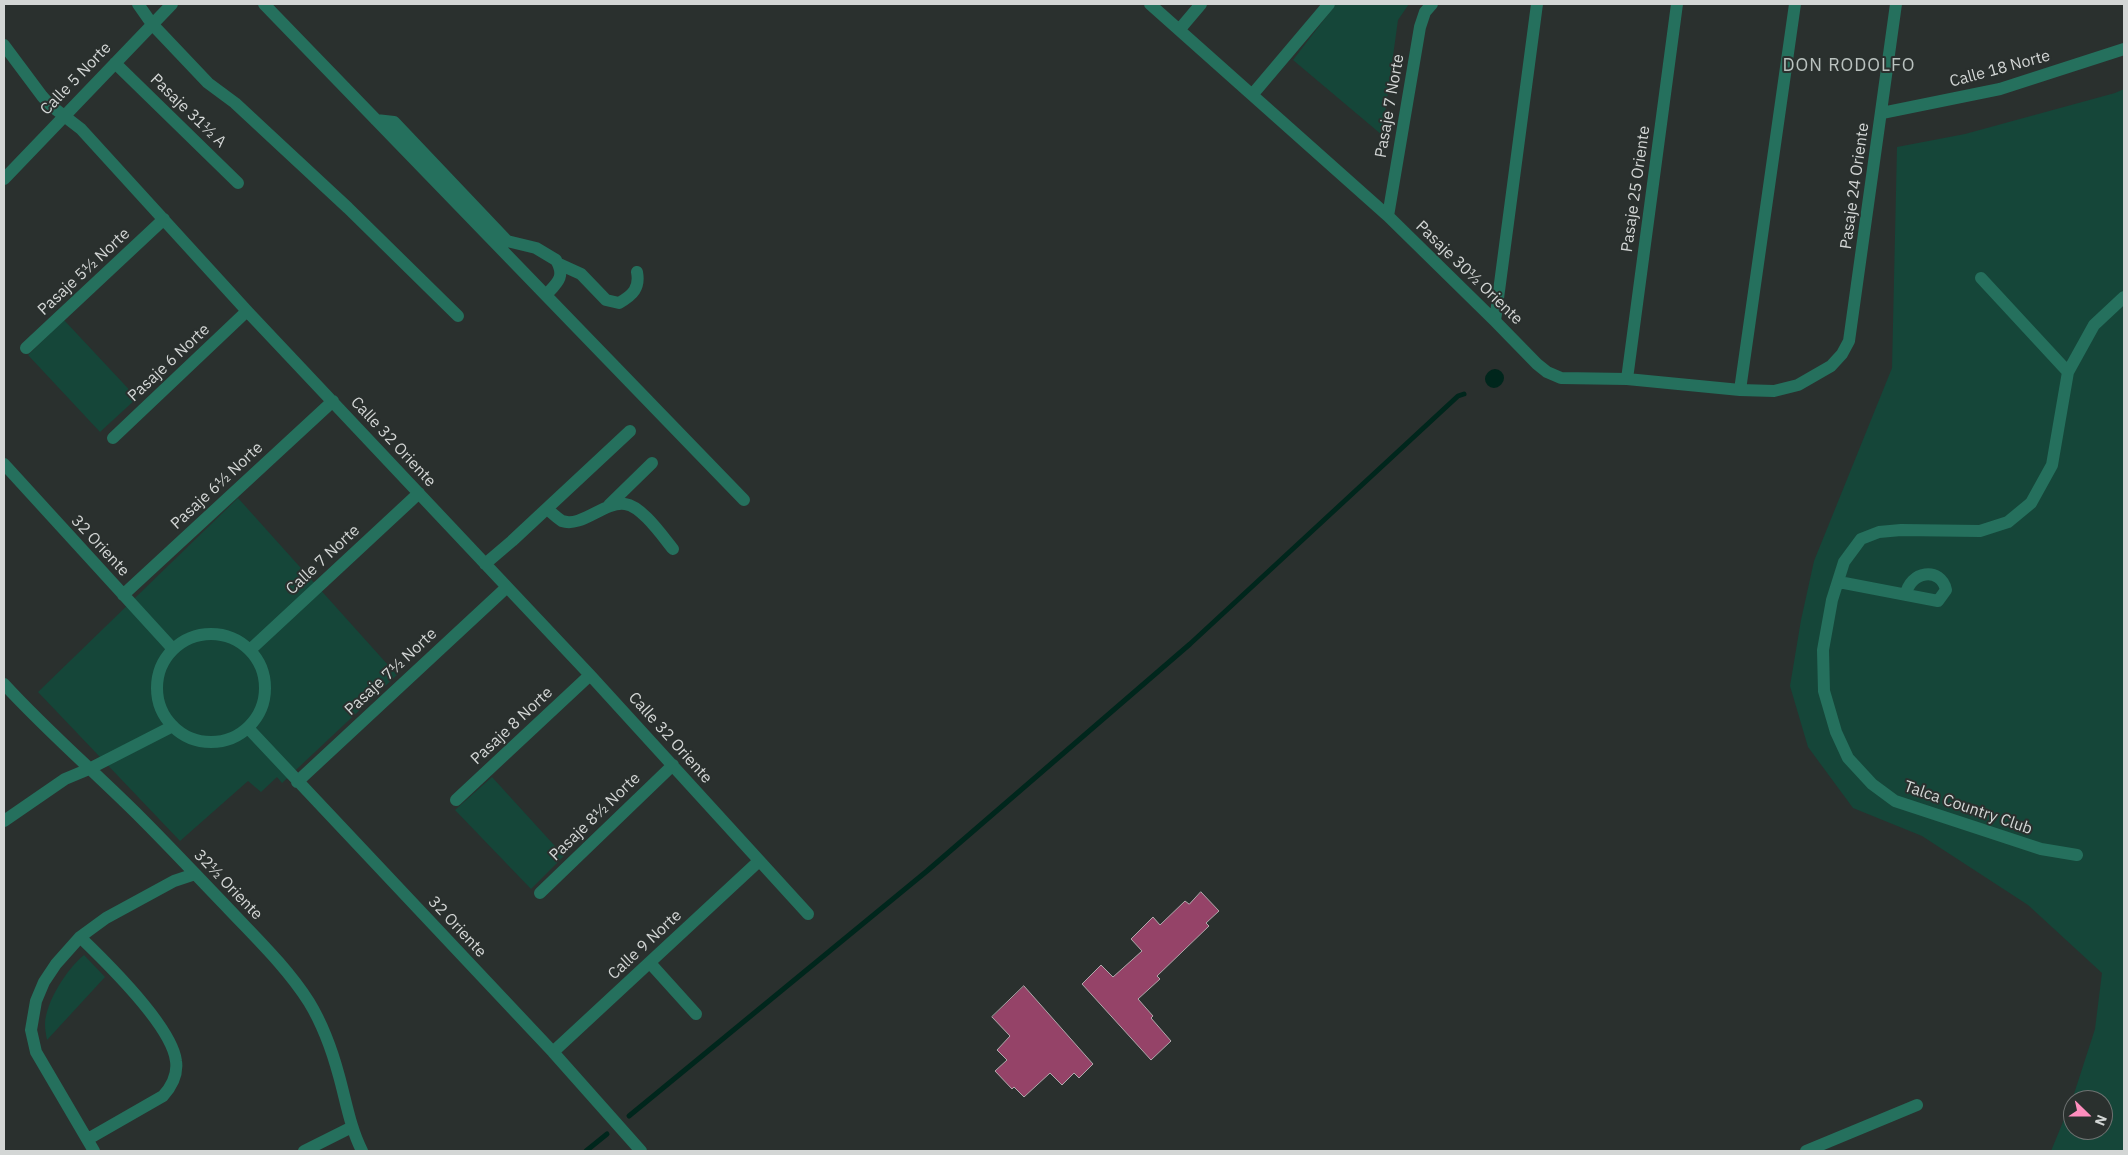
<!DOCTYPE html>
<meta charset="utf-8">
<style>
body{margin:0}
#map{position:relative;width:2128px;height:1155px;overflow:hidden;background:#2a302e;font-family:"IBM Plex Sans",sans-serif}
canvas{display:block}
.frame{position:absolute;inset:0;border:5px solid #d3d6d5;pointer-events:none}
.north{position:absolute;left:2063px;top:1090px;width:50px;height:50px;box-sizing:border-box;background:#2a302e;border:1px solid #6e7271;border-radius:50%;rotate:112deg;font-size:14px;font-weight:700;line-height:20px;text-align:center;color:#d3d6d5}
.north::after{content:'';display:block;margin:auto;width:18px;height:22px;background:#fe8ebe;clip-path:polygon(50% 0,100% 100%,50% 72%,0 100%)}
</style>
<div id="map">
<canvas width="2128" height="1155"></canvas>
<div class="frame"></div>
<div class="north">N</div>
</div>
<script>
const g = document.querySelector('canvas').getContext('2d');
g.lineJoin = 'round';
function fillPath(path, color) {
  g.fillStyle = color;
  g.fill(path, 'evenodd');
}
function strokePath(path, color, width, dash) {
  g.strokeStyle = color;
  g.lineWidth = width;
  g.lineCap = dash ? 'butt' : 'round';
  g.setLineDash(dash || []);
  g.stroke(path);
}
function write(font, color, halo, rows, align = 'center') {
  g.font = font + ' "IBM Plex Sans",sans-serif';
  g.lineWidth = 4;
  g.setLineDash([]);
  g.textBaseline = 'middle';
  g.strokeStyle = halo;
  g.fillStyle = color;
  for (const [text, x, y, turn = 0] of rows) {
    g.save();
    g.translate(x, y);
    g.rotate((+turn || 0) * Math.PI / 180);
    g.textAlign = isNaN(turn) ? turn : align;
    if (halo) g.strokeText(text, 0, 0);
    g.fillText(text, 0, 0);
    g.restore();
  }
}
fillPath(new Path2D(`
 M1336,4H1409L1398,20L1382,135L1293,60Z
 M2124,89V1151H2051L2072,1100L2095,1029L2102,973L2028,905L1922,836L1853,808L1808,747L1790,686L1801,620L1814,561L1892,368L1897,147L1965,134L2115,93ZM2073,1100H2103V1130H2073Z
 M64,320L137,398L100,432L28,355Z
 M238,498L397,675L282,783L277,777L261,792L248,781L180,841L38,692Z
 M492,777L564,856L531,889L455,810Z
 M84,955L105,977L47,1040C46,1035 45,1029 45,1024C46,1001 67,969 84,955Z`), '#154639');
strokePath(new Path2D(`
 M629,1116L927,871L1190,644L1458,396L1464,394
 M586,1151L607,1134`), '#00261c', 5);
strokePath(new Path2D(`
 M1494,379L1495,378`), '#00261c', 18);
const building = new Path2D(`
 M1201,892L1219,911L1206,923L1209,926L1157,976L1160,979L1138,999L1153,1016L1151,1018L1171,1041L1151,1060L1082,984L1101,965L1113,977L1142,951L1131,939L1153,917L1160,925L1185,901L1189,904Z
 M1024,986L1093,1064L1079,1078L1074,1073L1062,1085L1050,1073L1024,1097L1014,1087L1012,1089L995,1071L1007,1060L997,1050L1010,1036L992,1017Z`);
fillPath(building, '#954368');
strokePath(building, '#b1a9ac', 1);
strokePath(new Path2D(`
 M138,4L152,24L208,83L235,103L348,208L458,316
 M264,4L744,500
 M1150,4L1388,216L1495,321L1537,364L1547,372L1561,378L1627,379L1740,390L1774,391L1798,385L1831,366L1842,354L1849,341L1896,4
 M1179,30L1201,4
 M4,45L42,96L50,105L81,129L247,311L590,675L808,914
 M115,63L238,183
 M1252,95L1329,4
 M1882,113L2000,89L2124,49
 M376,120L394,122L507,241L536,248L556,260C566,277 557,283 546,295
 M4,179L172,4
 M1388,216L1420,27L1425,12L1432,4
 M559,264L581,274L606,300L619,303C633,295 640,288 637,272
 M1981,278L2068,372
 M1495,321L1537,4
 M26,348L164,219
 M1627,379L1677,4
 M1740,390L1795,4
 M113,438L247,311
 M4,464L173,649
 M609,505L652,463
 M547,509C551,512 557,518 562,521C582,528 604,501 625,504C642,506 663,537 673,549
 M485,564L512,541L630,431
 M1839,582L1938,601L1946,590C1941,566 1909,571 1906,595
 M123,595L333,401
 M157 688a54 54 0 1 1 108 0a54 54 0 1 1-108 0Z
 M250,650L419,493
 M4,684C47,731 96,773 141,818C170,847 197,876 225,905C254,936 286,966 309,1002C323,1025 332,1050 339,1076C346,1101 350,1127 362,1151
 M248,728L553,1052L641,1151
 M297,782L507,587
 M456,800L590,675
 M4,821L65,779L89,769L173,726
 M2077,855L2041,849L1895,801L1872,784L1848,758L1836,732L1824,691L1823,650L1832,600L1844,562L1861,539L1879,532L1901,530L1980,531L2008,522L2031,503L2052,465L2068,372L2094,325L2124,297
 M540,893L673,765
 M80,937C105,961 172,1026 176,1061C178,1075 172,1086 163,1096L88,1139
 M650,963L696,1014
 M553,1052L759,861
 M94,1151L36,1052L31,1030L36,1001L44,982L56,964L80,937L106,918L174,881L195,874
 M304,1151L352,1127
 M1806,1151L1917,1105`), '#25705d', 12);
write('16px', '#d3d6d5', '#2a302e', [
 ["Calle 18 Norte",2000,69,-15],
 ["Calle 5 Norte",76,79,-46],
 ["Pasaje 7 Norte",1390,106,-80],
 ["Pasaje 31½ A",188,111,44],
 ["Pasaje 24 Oriente",1855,186,-82],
 ["Pasaje 25 Oriente",1636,189,-82],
 ["Pasaje 5½ Norte",84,272,-43],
 ["Pasaje 30½ Oriente",1469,273,44],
 ["Pasaje 6 Norte",169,363,-43],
 ["Calle 32 Oriente",393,442,47],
 ["Pasaje 6½ Norte",217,486,-43],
 ["32 Oriente",100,546,47],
 ["Calle 7 Norte",323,560,-43],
 ["Pasaje 7½ Norte",391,672,-43],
 ["Pasaje 8 Norte",512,726,-43],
 ["Calle 32 Oriente",670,738,48],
 ["Talca Country Club",1968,808,19],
 ["Pasaje 8½ Norte",595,817,-44],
 ["32½ Oriente",228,885,46],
 ["32 Oriente",457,927,47],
 ["Calle 9 Norte",645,945,-43]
]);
g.letterSpacing = '1px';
write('18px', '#bac2bf', '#2a302e', [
 ["DON RODOLFO",1849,66]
]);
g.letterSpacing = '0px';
</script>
